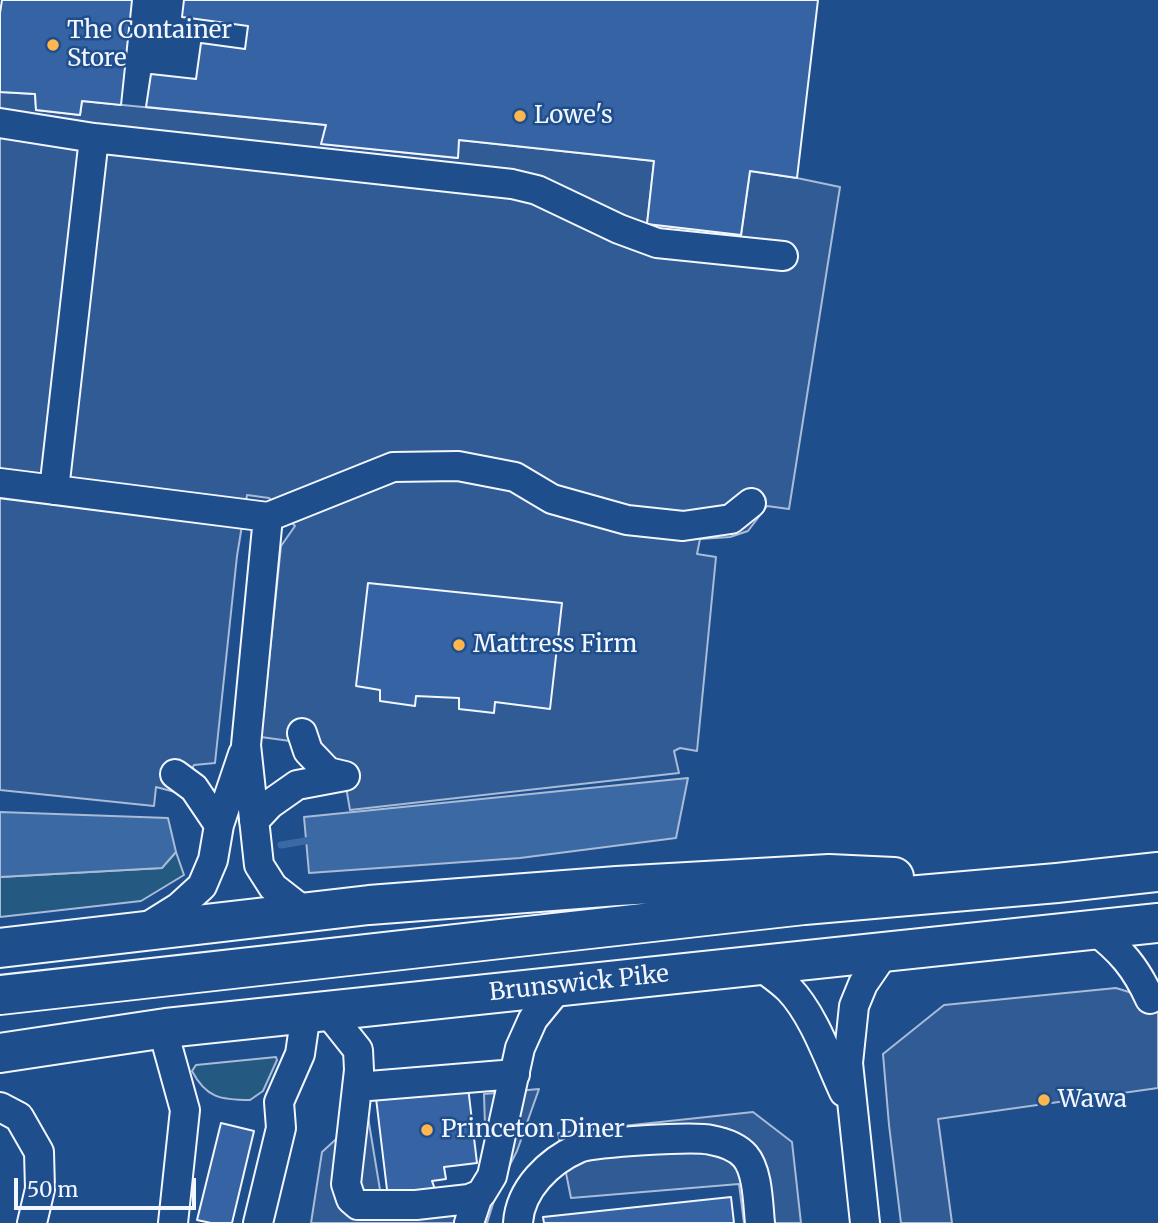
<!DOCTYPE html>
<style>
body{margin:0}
#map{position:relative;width:1158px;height:1223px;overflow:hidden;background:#1f4e8c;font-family:Merriweather,serif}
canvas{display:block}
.scale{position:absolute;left:14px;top:1178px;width:182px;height:32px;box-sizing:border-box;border:4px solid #f2f6ff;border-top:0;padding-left:9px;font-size:21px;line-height:24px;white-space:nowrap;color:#f2f6ff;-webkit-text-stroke:5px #1f4e8c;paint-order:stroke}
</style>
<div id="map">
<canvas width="1158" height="1223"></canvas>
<div class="scale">50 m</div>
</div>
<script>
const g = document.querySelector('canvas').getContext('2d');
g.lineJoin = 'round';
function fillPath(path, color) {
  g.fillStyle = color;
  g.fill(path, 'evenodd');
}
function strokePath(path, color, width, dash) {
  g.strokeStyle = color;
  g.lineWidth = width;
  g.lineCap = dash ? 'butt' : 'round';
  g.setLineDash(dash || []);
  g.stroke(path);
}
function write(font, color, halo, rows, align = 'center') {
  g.font = font + ' Merriweather,serif';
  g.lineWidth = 5;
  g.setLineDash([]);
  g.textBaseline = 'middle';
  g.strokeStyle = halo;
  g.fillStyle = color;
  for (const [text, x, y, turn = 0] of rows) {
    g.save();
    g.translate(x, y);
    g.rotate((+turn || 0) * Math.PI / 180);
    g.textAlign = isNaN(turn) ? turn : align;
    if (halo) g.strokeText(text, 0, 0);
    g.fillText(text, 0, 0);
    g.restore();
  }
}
const green = new Path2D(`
 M176,852L184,875L141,901L0,917V877L161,868Z
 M276,1057L277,1060L263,1091L250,1100C221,1100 206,1098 192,1071L196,1065Z`);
fillPath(green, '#245a82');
strokePath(green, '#a8bbd7', 2);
const parking = new Path2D(`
 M0,92L35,94L36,110L80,115L82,101L326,125L322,144L457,158L459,140L654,161L647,224L741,235L750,171L797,178L840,187L789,509L767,506L748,531L730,537L700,539L697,554L716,557L697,751L680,748L674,751L679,773L350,810L346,787L310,767L290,741L261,737L281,546L295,526L269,498L247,495L237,556L215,763L194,765L179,793L156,787L154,806L0,790Z
 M1116,988L1158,1001V1088L938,1119L952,1223H901L889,1125L883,1054L944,1005Z
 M539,1089L517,1151L498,1188L487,1223H311L322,1152L367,1111L382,1202L487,1189L484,1094Z
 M753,1112L792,1142L801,1223H744L739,1184L571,1198L558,1133Z`);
fillPath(parking, '#305b95');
strokePath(parking, '#a8bbd7', 2);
const water = new Path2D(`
 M688,778L676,838L520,858L309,873L304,817Z
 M0,812L168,818L176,852L162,868L0,877Z`);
fillPath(water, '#3b69a3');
strokePath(water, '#a8bbd7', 2);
strokePath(new Path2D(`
 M281,845L311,840`), '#3b69a3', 7);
const building = new Path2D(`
 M2,0H132L121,105L82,101L80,115L36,110L35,94L0,92V13Z
 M184,0H818L797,178L750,171L741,235L647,224L654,161L459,140L458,158L321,144L326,125L146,107L151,74L196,79L201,43L245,49L248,26L182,17Z
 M368,583L562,603L550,709L495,702L494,713L459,709V698L416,696L415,706L380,701V690L356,686Z
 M468,1087L477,1163L444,1167L446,1179L432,1181L436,1192L388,1198L376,1098Z
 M221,1123L254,1131L232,1223H211L197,1220Z
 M731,1197L734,1223H544L543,1217Z`);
fillPath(building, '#3563a3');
strokePath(building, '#f2f6ff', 2);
const minor = new Path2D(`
 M0,123L94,138L512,184L537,190L619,229L657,243L783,256
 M0,483L268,517L246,745L259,865L273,887L305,912
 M54,490L94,138
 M268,517L393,467L458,466L515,477L552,499L627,520L683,526L731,519L751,503
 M302,733L308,751L328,772L345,776
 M175,774L194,788L219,825
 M254,821L270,804L297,785L345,776
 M147,927L179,907L202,886L213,860L219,825L243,754
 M1093,929C1121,950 1136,968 1150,999
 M759,965C769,973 780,980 789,989C814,1015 829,1060 844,1092
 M327,1011L358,1050L359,1070L346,1184L351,1199L358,1205H416L469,1199L481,1194L492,1176L520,1048L533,1019L560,986
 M166,1028L167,1045L185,1110L173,1223
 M357,1087L515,1074
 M0,1107L19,1117L39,1152L40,1189L32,1223
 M258,1223L281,1128L279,1102L300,1054L306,1013
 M469,1223L478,1196
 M518,1223C520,1189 549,1161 579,1148C592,1142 695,1136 711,1140C722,1142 737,1147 745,1156C758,1171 758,1204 760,1223
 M865,1223L848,1063L854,1006L863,984L885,952`);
const highway = new Path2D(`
 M0,948L369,905L617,886L829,874L894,877
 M0,995L804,905L1057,883L1158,872
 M0,1053L166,1028L1158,923`);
strokePath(minor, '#f2f6ff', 32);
strokePath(highway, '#f2f6ff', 42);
strokePath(minor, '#1f4e8c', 28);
strokePath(highway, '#1f4e8c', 38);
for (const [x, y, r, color] of [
 [53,45,7,"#ffb74d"],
 [520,116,7,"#ffb74d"],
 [459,645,7,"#ffb74d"],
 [1044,1100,7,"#ffb74d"],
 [427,1130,7,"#ffb74d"]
]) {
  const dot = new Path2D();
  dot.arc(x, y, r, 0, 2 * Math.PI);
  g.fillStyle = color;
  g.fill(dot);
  strokePath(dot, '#1f4e8c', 2.5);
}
write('24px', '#f2f6ff', '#1f4e8c', [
 ["The Container",67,31],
 ["Store",67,59],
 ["Lowe's",534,116],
 ["Mattress Firm",473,645],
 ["Wawa",1058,1100],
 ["Princeton Diner",441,1130]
], 'left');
write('24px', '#f2f6ff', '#1f4e8c', [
 ["Brunswick Pike",579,984,-6]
]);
</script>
